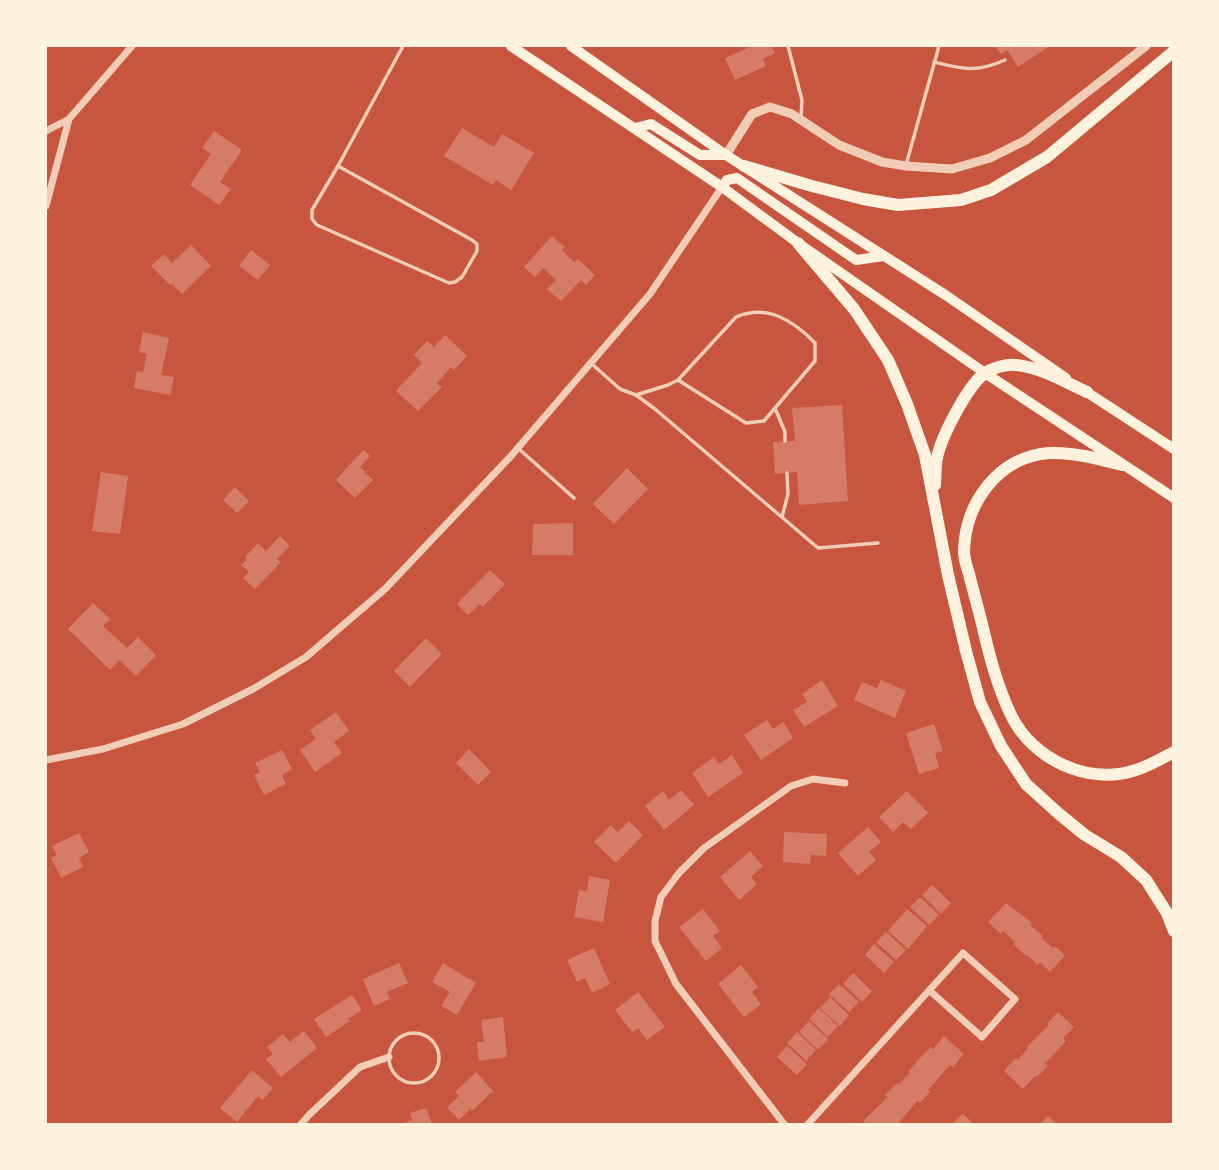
<!DOCTYPE html>
<style>
body{margin:0}
#map{position:relative;width:1219px;height:1170px;overflow:hidden;background:#c8553d;font-family:"Fira Sans",sans-serif}
canvas{display:block}
.frame{position:absolute;inset:0;border:47px solid #fff3e0;pointer-events:none}
</style>
<div id="map">
<canvas width="1219" height="1170"></canvas>
<div class="frame"></div>
</div>
<script>
const g = document.querySelector('canvas').getContext('2d');
g.lineJoin = 'round';
function fillPath(path, color) {
  g.fillStyle = color;
  g.fill(path, 'evenodd');
}
function strokePath(path, color, width, dash) {
  g.strokeStyle = color;
  g.lineWidth = width;
  g.lineCap = dash ? 'butt' : 'round';
  g.setLineDash(dash || []);
  g.stroke(path);
}
fillPath(new Path2D(`
 M752,46H771L775,53L763,59L766,66L735,80L725,58Z
 M995,46H1050L1018,67L1007,50L1001,54Z
 M462,128L494,147L502,134L534,153L511,190L496,180L493,185L444,156Z
 M214,131L242,150L220,182L231,189L219,205L190,185L211,154L202,148Z
 M552,236L565,247L562,250L574,262L578,259L595,275L586,285L581,280L561,301L547,289L556,280L543,268L535,277L524,267Z
 M191,245L211,266L182,294L172,284L170,285L151,266L164,254L172,263Z
 M251,250L270,265L258,280L239,266Z
 M143,332L169,338L161,375L174,377L170,395L134,388L137,371L143,372L147,354L139,352Z
 M445,335L467,356L454,370L451,367L437,383L442,387L418,411L396,391L422,363L414,355L427,341L434,347Z
 M842,405L848,501L799,505L797,472L775,474L773,442L795,441L792,408Z
 M363,450L370,456L360,467L373,480L355,498L336,480Z
 M627,468L648,489L614,524L593,504Z
 M101,472L128,476L120,534L92,531Z
 M235,487L249,501L237,513L223,500Z
 M573,523V555H532L533,524Z
 M280,536L290,546L277,559L281,562L255,589L243,578L249,572L241,565L247,559L245,557L258,543L266,551Z
 M490,570L505,584L483,607L480,604L468,615L457,604Z
 M93,603L110,619L103,626L127,648L138,637L156,655L136,676L119,660L110,670L68,629Z
 M426,638L442,654L410,687L394,671Z
 M822,680L838,706L804,727L793,710L807,702L802,694Z
 M881,680L906,691L895,718L854,700L862,682L877,688Z
 M336,712L349,731L334,742L342,753L315,772L300,750L316,739L310,730Z
 M767,720L773,729L783,722L793,738L761,760L744,735Z
 M934,724L943,751L935,753L939,768L919,774L906,733Z
 M469,749L491,772L478,785L456,763Z
 M282,750L292,769L282,775L286,784L264,795L254,775L260,772L255,763Z
 M732,755L743,773L708,797L692,773L714,757L719,764Z
 M681,790L694,805L664,830L645,806L663,791L669,800Z
 M907,791L928,813L911,829L903,822L893,832L879,817Z
 M629,821L643,835L616,863L594,842L611,825L618,832Z
 M868,827L881,842L869,852L876,860L858,876L838,853Z
 M784,832L827,834L826,856L811,855L810,864L783,862Z
 M79,833L89,852L79,858L83,867L61,878L51,858L57,855L52,846Z
 M750,851L763,866L751,877L757,884L739,900L720,877Z
 M589,876L610,880L603,922L574,917L579,890L587,891Z
 M932,885L951,903L941,914L922,895Z
 M920,897L939,915L929,925L910,907Z
 M1006,903L1032,923L1030,925L1043,936L1041,938L1053,948L1055,946L1065,955L1050,972L1040,962L1038,965L1027,955L1026,956L1013,944L1015,942L1003,931L1001,934L988,922Z
 M703,909L720,931L713,936L722,948L706,961L679,927Z
 M907,909L927,926L908,949L888,931Z
 M886,932L906,950L896,960L876,942Z
 M874,944L894,962L884,973L865,955Z
 M594,948L610,984L592,993L585,978L577,982L567,960Z
 M399,963L408,983L387,992L390,999L374,1006L363,979Z
 M443,963L476,983L457,1015L441,1006L450,992L432,982Z
 M741,965L758,987L752,992L761,1004L744,1017L718,984Z
 M853,973L872,991L862,1002L843,984Z
 M839,984L859,1002L849,1012L829,994Z
 M638,992L665,1027L647,1040L638,1028L632,1032L615,1010Z
 M352,995L362,1010L348,1019L350,1021L326,1037L314,1019Z
 M830,997L849,1015L840,1026L820,1008Z
 M819,1008L838,1026L828,1037L809,1019Z
 M1058,1012L1074,1027L1063,1038L1066,1041L1045,1064L1048,1066L1037,1077L1035,1076L1023,1089L1004,1071L1016,1058L1018,1060L1028,1048L1027,1047L1049,1025L1047,1024Z
 M503,1017L507,1057L479,1061L477,1042H484L481,1020Z
 M809,1021L828,1039L818,1050L799,1032Z
 M304,1031L317,1048L281,1077L266,1059L273,1054L267,1047L283,1034L290,1042Z
 M797,1032L816,1050L806,1061L787,1043Z
 M944,1036L964,1054L953,1067L950,1065L928,1090L930,1092L920,1103L917,1101L898,1124H864L865,1123L863,1121L888,1097L885,1095L897,1083L899,1084L910,1073L908,1072L919,1059L931,1047L933,1049Z
 M787,1046L807,1064L797,1075L777,1057Z
 M252,1070L273,1088L263,1100L258,1096L237,1122L220,1108Z
 M476,1072L493,1091L472,1111L470,1109L459,1120L447,1107L459,1096L455,1092Z
 M426,1108L432,1124H401L412,1120L410,1113Z
 M963,1114L974,1124H952Z
 M1048,1116L1056,1123L1055,1124H1040Z`), '#d67c66');
strokePath(new Path2D(`
 M788,46L802,100L801,117
 M934,62C963,69 976,73 1005,60
 M906,165L939,46
 M338,166L472,240L477,244V251L462,277L455,282L449,283L317,225L312,219V210L338,166L403,46
 M592,364L620,389L636,395L668,385L678,380L736,317C767,304 793,320 815,343V361L764,421L746,423L678,380
 M636,395L655,409L818,548L878,543
 M775,408L785,432V441
 M519,449L574,498
 M782,517L788,494L787,473
 M389 1058a25 25 0 1 1 50 0a25 25 0 1 1-50 0Z`), '#f1ccb7', 3.5);
strokePath(new Path2D(`
 M46,131L69,119L132,46
 M46,206L69,119
 M46,760L103,749L183,724L253,689L306,657L385,589L511,456L650,294L722,187
 M301,1124L310,1114L360,1067L389,1057
 M784,1124L676,984L655,941V921L661,897L679,873L704,848L791,786L813,779L845,783
 M808,1124L963,953L1015,999L982,1037L930,991`), '#f1ccb7', 7);
strokePath(new Path2D(`
 M726,155L752,114L770,107L792,114L839,145L882,162L906,166L952,169L990,158L1026,140L1146,46`), '#f1ccb7', 9);
strokePath(new Path2D(`
 M511,46L722,187L798,243L985,373L1174,498
 M571,46L726,155L947,296L1066,378
 M635,128L651,124L700,155H725
 M722,187L727,180L737,178L856,260L884,256
 M1082,389L1174,449`), '#fff3e0', 10);
strokePath(new Path2D(`
 M744,166L812,186L863,199L898,205L961,200L991,190L1047,157L1174,51
 M798,243L854,309L888,360L907,404L925,455L948,575L966,651L980,702L1001,746L1026,784L1058,813L1085,835L1121,857L1146,880L1167,913L1174,931
 M1122,465C1099,459 1074,452 1049,453C998,457 965,503 964,552C964,560 968,569 970,578C974,593 978,608 982,624C989,654 997,686 1011,715C1032,759 1088,786 1136,770C1149,766 1161,759 1174,752
 M935,485C936,476 935,466 937,458C941,437 968,385 985,373C992,368 1006,364 1016,365C1040,367 1065,382 1087,392`), '#fff3e0', 12);
</script>
